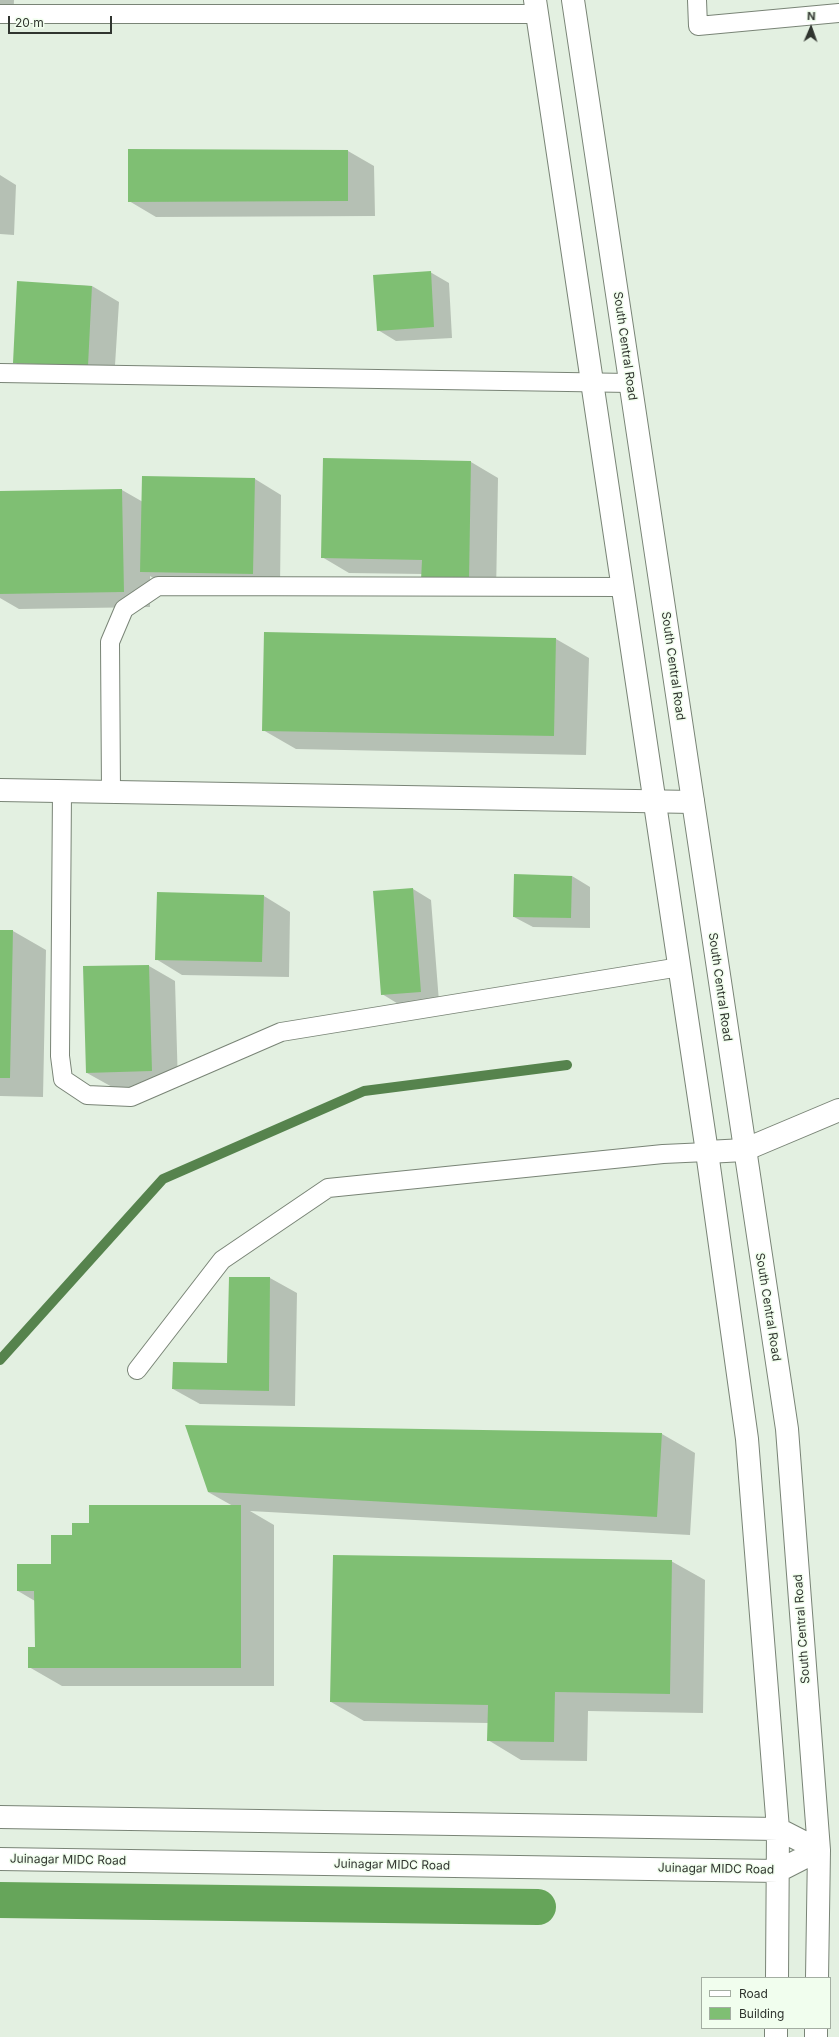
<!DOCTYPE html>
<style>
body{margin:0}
#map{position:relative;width:839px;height:2037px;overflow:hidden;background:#e3f0e1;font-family:Inter,sans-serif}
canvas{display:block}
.legend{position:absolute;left:701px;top:1977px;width:130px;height:52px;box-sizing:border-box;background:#f1feee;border:1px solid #a4aea2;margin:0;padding:5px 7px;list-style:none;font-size:12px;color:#30352f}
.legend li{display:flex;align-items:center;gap:8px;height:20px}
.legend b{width:20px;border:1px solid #a4aea2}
.north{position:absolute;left:791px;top:8px;width:40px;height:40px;-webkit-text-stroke:3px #f1feee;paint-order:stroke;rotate:2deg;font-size:11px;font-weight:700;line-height:16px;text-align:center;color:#30352f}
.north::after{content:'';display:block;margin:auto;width:14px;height:18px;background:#30352f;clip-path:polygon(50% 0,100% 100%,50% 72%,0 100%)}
.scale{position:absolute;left:8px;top:16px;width:104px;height:18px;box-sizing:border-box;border:2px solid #30352f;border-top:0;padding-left:5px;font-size:12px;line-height:14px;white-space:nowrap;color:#30352f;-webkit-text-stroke:3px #f1feee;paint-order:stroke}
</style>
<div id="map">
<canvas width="839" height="2037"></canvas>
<ul class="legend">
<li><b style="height:5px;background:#fff"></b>Road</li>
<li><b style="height:11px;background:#7fbf73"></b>Building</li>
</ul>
<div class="north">N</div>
<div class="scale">20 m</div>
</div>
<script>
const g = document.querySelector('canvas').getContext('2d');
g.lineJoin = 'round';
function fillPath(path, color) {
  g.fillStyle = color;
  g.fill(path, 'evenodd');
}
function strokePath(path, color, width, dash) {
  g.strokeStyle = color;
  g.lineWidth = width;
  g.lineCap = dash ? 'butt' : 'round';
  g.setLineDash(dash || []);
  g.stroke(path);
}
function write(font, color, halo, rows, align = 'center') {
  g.font = font + ' Inter,sans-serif';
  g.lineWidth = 3;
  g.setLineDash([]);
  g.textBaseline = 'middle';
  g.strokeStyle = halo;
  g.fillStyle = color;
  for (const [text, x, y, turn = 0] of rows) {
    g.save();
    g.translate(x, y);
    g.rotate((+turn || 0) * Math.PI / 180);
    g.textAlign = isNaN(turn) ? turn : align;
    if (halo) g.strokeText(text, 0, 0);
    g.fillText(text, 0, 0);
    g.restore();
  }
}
fillPath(new Path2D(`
 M0,0H14L13,22L0,21Z
 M348,151L374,166L375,216L156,217L129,201Z
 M0,175L16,185L14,235L0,234Z
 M430,272L449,283L452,338L396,341L378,330Z
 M18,282L92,286L119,302L114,381L41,377L14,362Z
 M324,459L471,462L498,478L496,596L449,595L422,574L349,573L322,557Z
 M255,479L281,495L280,589L168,587L150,576V607L19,609L0,598V492L122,490L143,502Z
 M556,639L589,658L586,755L296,749L263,730Z
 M572,876L590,887V928L533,927L514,917Z
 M413,889L431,900L439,1002L400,1005L382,994Z
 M264,896L290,912L289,977L182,975L156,959Z
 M0,931H13L46,950L43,1097L0,1096Z
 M149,966L175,981L178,1086L114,1088L87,1073Z
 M230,1278H270L297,1293L295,1406L200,1404L173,1389L228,1364Z
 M662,1434L695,1453L690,1535L250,1511L274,1525V1686H62L29,1667L36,1647L35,1601L18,1591L52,1565L73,1536L90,1524L233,1506L208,1492Z
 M671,1561L705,1580L703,1713L588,1711L587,1761L521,1760L488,1740L489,1723L364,1721L331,1702Z`), '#0003');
strokePath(new Path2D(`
 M0,1360L163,1179L364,1091L567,1065`), '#56834d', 10);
strokePath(new Path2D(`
 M0,1900L538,1907`), '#66a55a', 36);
fillPath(new Path2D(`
 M128,149L348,150V201L128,202Z
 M431,271L434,327L377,331L373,275Z
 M17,281L92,286L88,366L13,363Z
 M323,458L471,461L469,581L421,580L422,560L321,558Z
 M142,476L255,478L253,574L140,572Z
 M122,489L124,592L0,594V491Z
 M264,632L556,638L554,736L262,731Z
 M514,874L572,876L571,918L513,917Z
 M413,888L421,992L381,995L373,891Z
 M157,892L264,895L262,962L155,960Z
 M0,930H13L10,1078H0Z
 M149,965L152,1071L86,1073L83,966Z
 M229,1277H270L269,1391L172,1389L173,1362L227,1363Z
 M185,1425L662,1433L657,1517L208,1492Z
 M89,1505H241V1668H28V1647H35L34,1591H17V1564H51V1535H72V1523H89Z
 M333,1555L672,1560L670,1694L555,1692L554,1742L487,1741L488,1705L330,1702Z`), '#7fbf73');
const lane = new Path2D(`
 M697,0L698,26L839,13
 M0,14H537
 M0,373L630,383
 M62,791L60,1056L63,1079L87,1095L131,1097L281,1032L680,967
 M111,792L110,642L124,609L158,586L623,587
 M137,1370L222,1260L328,1188L663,1154L707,1152`);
const street = new Path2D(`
 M0,790L693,802
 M707,1152L744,1150L839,1110`);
const secondary = new Path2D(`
 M535,0L707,1152L747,1439L778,1829L777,1978
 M573,0L787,1429L819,1850L817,1978
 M0,1817L778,1829L819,1850
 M0,1859L778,1871L819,1850
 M776,2037V2028
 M816,2037V2028`);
strokePath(lane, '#798476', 20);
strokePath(street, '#798476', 24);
strokePath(secondary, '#798476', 24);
strokePath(lane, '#fff', 18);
strokePath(street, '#fff', 22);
strokePath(secondary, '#fff', 22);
write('12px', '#30352f', '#f1feee', [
 ["South Central Road",625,346,82],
 ["South Central Road",673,666,82],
 ["South Central Road",720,987,82],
 ["South Central Road",768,1307,81],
 ["South Central Road",802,1629,-94],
 ["Juinagar MIDC Road",68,1860,1],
 ["Juinagar MIDC Road",392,1865,1],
 ["Juinagar MIDC Road",716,1869,1]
]);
</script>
